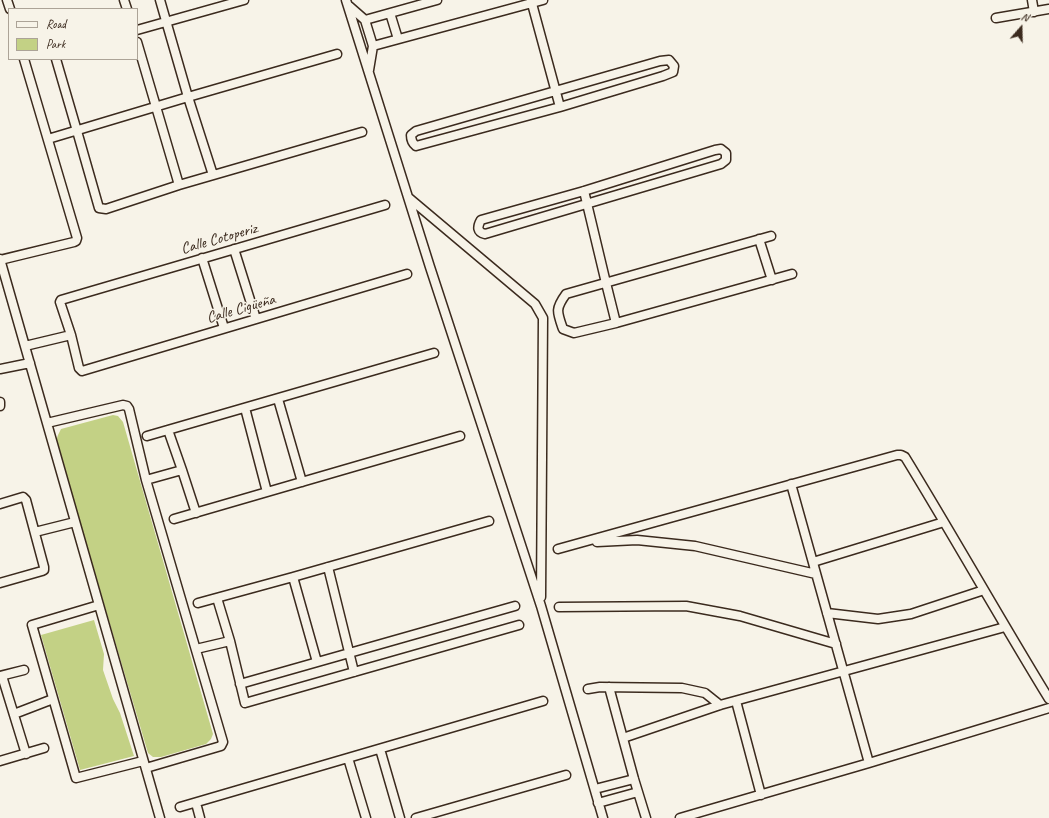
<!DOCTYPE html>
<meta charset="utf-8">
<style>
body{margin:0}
#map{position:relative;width:1049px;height:818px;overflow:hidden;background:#f7f3e8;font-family:Caveat,sans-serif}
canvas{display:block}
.legend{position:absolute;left:8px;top:8px;width:130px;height:52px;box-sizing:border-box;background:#f7f3e8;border:1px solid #aca397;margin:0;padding:5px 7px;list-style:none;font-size:12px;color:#3b2a1e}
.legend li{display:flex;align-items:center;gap:8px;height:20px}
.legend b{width:20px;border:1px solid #aca397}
.north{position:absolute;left:1001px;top:8px;width:40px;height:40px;-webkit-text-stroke:3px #f7f3e8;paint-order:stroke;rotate:20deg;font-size:11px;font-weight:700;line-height:16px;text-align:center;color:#3b2a1e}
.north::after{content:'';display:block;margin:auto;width:14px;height:18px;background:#3b2a1e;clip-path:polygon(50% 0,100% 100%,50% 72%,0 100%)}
</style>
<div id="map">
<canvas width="1049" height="818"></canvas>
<ul class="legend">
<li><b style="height:5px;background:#f7f3e8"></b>Road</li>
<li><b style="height:11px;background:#c3d185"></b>Park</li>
</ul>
<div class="north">N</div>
</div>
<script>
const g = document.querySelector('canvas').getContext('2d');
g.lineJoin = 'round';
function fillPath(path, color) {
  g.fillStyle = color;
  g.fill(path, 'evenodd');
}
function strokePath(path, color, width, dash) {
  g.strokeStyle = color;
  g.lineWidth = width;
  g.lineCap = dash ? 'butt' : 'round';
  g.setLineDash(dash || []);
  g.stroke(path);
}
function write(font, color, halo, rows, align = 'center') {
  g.font = font + ' Caveat,sans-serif';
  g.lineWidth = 3;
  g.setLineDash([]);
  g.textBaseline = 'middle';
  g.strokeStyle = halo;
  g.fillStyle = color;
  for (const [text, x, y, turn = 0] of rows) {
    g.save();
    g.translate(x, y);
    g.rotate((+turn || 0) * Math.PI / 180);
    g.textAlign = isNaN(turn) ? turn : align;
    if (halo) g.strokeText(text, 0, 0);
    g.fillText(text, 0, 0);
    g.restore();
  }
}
fillPath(new Path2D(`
 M113,415L118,416L123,422L213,734L211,739L206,744L161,757H153L148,753L56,441L58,435L61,429Z
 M94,620L104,654L103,670L113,699L120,713L134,756L80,770L41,635Z`), '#c3d185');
const minor = new Path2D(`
 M7,0L10,9
 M124,0L127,9
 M160,0L188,97L213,175
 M346,0L430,267L541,606L603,818
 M531,0L560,107
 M1032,0L1034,12
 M349,6L365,20L373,46L369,70
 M390,13L398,39
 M996,18L1049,9
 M365,20L437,0
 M137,30L244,0
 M137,42L179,185
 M373,46L543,0
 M56,59L77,131L99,208L106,209L179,185L362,132
 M669,60L674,66L673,72L663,76L560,107L416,146C412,143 411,140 411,135L416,131L660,61Z
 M48,139L188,97L337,54
 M721,149L726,153V160L721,164L485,234C477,232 477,227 481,220L584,191L715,150Z
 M584,191L606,283L616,323
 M409,198L535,304L543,318L541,597
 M385,205L61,300L60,302L71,335L79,368L82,371L407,274
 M771,236L566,294C555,309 557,312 563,329L574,333L616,323L792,274
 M759,239L772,280
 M234,249L256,319
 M202,258L224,328
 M0,259L160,818
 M0,260L74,242L76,241L77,238L24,59
 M25,346L71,335
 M0,369L30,363
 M278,399L302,482
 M0,402V406
 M245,408L267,492
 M47,423L123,405L127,406L129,409L146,480L223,742L221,746L146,768
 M168,430L182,470L196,513
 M147,436L434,353
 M146,480L182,470
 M791,484L869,763
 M0,504L23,497L26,500L44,567V570L42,571L0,583
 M174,519L460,436
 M35,532L75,522
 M597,542L637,540L695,546L816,574
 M558,549L897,455H901L905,457C954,537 1000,619 1049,699
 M813,562L944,522
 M328,567L354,672
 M293,577L317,662
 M217,598L230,641L245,703L519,625
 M198,603L293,577L489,521
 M99,605L32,625L76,778L143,761
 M559,607L686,606L740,616L836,644
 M827,613L878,619L911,614L984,590
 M196,649L230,641
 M0,676L24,670
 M2,676L26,754
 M240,684L515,606
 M609,687L634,779L646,818
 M588,689L600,687L682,688L705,693L720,705
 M736,701L761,795
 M14,714L53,699
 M623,738L720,705L1005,627
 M380,749L400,818
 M348,758L366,818
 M0,761L44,748
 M595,789L634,779
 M196,803L200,818
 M598,803L638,792
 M180,807L543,701
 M416,818L566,775
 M680,818L869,763L1049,708`);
strokePath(minor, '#3b2a1e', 11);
strokePath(minor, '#f7f3e8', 8);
write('16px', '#3b2a1e', '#f7f3e8', [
 ["Calle Cotoperiz",219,239,-16],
 ["Calle Cigüeña",241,309,-16]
]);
</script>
